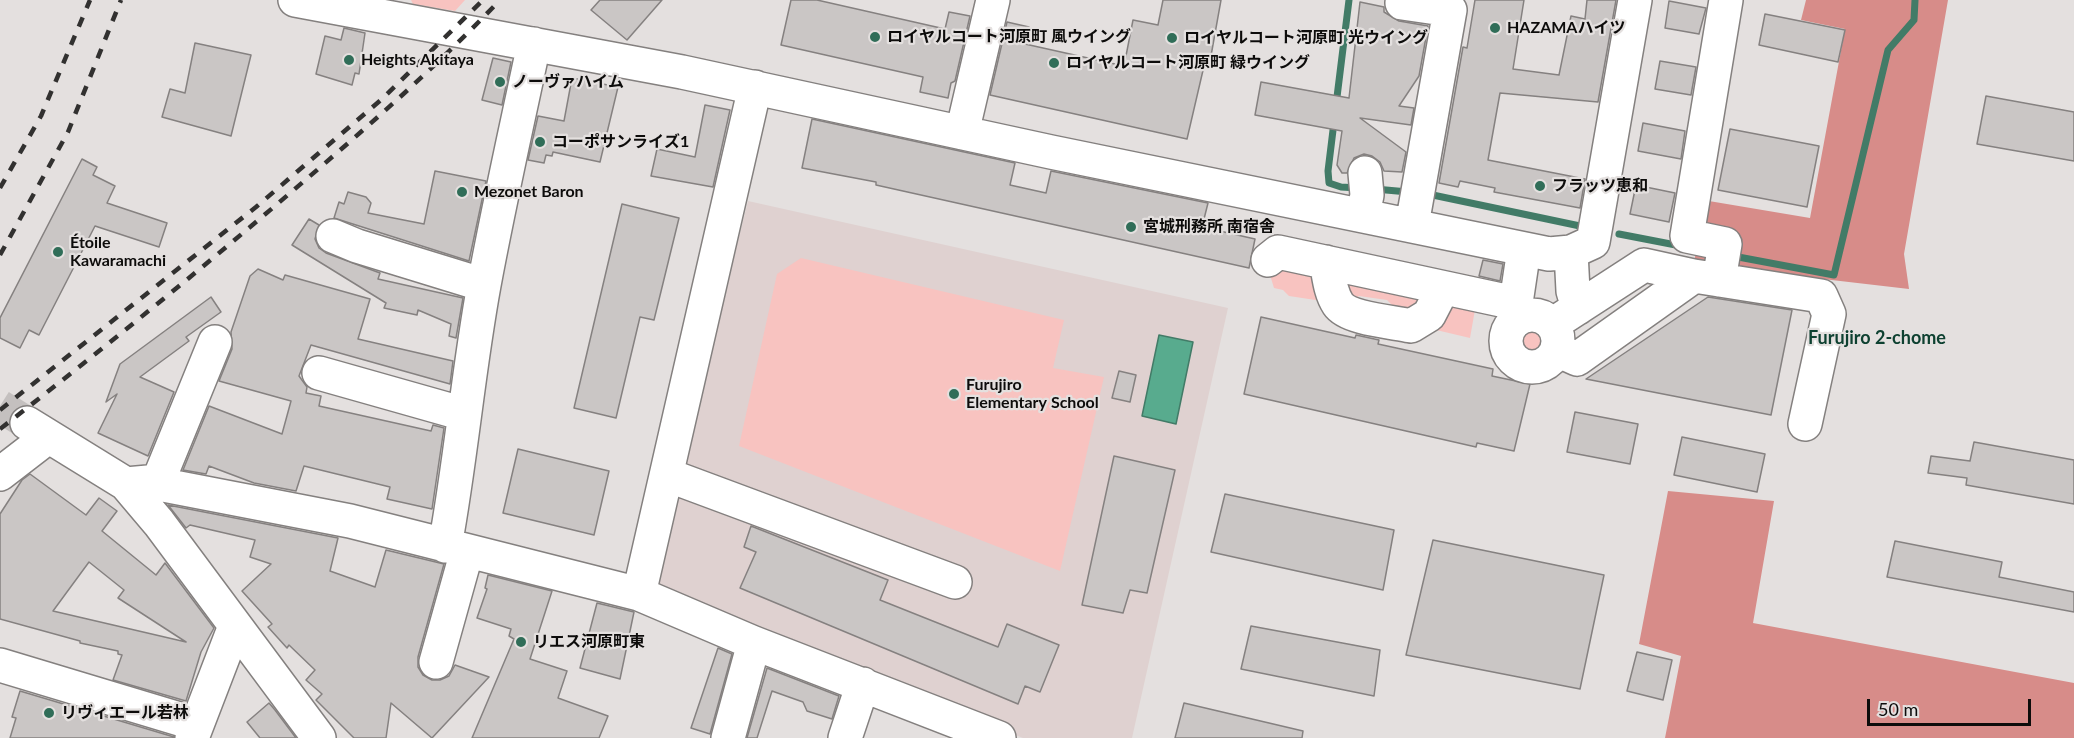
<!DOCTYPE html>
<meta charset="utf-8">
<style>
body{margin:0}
#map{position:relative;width:2074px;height:738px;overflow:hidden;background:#e4e0df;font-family:Lato,sans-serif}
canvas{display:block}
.scale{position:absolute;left:1867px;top:699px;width:164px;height:27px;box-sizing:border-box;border:3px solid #0d0c0b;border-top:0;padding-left:8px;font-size:18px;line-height:21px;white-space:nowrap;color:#0d0c0b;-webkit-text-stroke:4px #e4e0df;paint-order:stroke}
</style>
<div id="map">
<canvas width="2074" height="738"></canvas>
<div class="scale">50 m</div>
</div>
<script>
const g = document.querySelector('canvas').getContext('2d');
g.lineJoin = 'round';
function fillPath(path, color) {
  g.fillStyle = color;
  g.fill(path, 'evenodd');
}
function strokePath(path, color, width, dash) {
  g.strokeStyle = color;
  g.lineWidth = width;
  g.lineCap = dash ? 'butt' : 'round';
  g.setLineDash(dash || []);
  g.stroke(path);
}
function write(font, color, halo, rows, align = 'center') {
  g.font = font + ' Lato,"Noto Sans JP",sans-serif';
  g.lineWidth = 4.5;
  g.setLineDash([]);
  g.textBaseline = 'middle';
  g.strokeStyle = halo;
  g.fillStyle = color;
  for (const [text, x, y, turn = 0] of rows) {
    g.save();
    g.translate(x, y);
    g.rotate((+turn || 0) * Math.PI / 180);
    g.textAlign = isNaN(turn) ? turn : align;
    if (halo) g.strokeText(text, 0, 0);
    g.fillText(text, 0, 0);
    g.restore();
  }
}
fillPath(new Path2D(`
 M748,201L1228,308L1132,738H1023L659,593L653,580Z`), '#dfd1d0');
fillPath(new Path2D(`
 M411,0H465L455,11L413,4Z
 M801,258L1064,320L1053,368L1104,377L1060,571L739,446L777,274Z
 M1273,267L1315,270L1322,301L1289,296L1283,290L1274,288L1270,275Z
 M1341,282L1413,289L1424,304L1399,312L1387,300L1359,296L1353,300Z
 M1476,304L1470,338L1432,329L1443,307Z
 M1517 343a12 12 0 1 1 24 0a12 12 0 1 1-24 0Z`), '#f8c3c0');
fillPath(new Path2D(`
 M1806,0H1948L1904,254L1909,289L1694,264L1703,200L1810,218L1845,29L1801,20Z
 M1668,491L1774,501L1753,623L2074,683V738H1665L1681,656L1639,644Z`), '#d78c89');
const water = new Path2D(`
 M1159,335L1193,342L1176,424L1142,416Z`);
fillPath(water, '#58ab8e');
strokePath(water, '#427b67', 1.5);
strokePath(new Path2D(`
 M1336,105L1349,0
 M1334,122L1328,171L1329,183L1341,187L1358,188
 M1375,189L1408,192
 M1428,194L1580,226
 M1619,234L1681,246
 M1733,256L1834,275L1888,50L1914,20L1915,0`), '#427b67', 7);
const building = new Path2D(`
 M600,0H662L627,40L591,10Z
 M791,0H817L945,29L949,12L970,16L955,81L951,83L948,98L920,92L923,77L781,45Z
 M1163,0H1221L1209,67L1204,66L1187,139L990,95L1007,22L1029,27L1025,44L1124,66L1133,20L1158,25Z
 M1475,0H1524L1513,69L1559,75L1571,16L1585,19L1587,0H1616L1598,102L1500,93L1488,160L1585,179L1580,208L1494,192L1495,188L1460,181L1458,187L1439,183L1463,47L1467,48Z
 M1669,1L1706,8L1699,34L1665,28Z
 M1360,2L1384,7V12L1399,21L1428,26L1419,76L1399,106L1414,108L1411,125L1360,118L1406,152L1402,172L1384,171L1380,162L1372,156L1364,154L1354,158L1347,173H1342L1337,165L1342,131L1255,115L1261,82L1349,98Z
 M1765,14L1845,30L1838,62L1759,45Z
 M344,28L365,33L359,74L355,73L352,85L316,74L325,36L341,40Z
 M195,43L251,55L231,136L162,117L170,89L185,93Z
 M493,58L511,62L502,105L482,100Z
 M1660,61L1696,67L1691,95L1655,89Z
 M572,78L618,87L600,162L553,152L552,156L546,155L544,163L528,160L538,116L564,121Z
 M1986,96L2074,112V161L1977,144Z
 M705,105L730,110L713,187L651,176L657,149L695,157Z
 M812,119L1015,163L1010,185L1046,193L1051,171L1208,203L1202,227L1255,239L1249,268L876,185V182L802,168Z
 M1643,123L1685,131L1681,159L1638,151Z
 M1730,129L1819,146L1807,207L1718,190Z
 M82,159L97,167L93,175L115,186L107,203L167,223L159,247L95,226L39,335L29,330L20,348L0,338V318Z
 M435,171L486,181L469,261L334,218L339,202L344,204L348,192L366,197L371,203L368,213L424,224Z
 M1636,185L1675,193L1669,222L1630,214Z
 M622,204L679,218L654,320L640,317L616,418L574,408Z
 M309,219L319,225L315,239L319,248L326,253L380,273L378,279L463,298L456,338L449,336L451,324L418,310L417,315L384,308L386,303L292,245Z
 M1483,260L1503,264L1500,281L1479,276Z
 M258,269L283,280L285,275L370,299L358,339L453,361L450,384L311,345L299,376L307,387L306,393L321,396L319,406L431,431L433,425L444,428L432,509L387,499L390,487L304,466L296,491L254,483L209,466L206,474L183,470L209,406L282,434L291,401L219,381L232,349L231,332L250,276Z
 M211,297L221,312L186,337L189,341L140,377L174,392L148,456L98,433L117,394L106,402L120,364Z
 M1708,297L1792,310L1771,415L1586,379Z
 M1261,317L1355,338L1356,335L1379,340L1378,344L1493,369L1492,376L1530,384L1514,451L1477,443L1476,447L1244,394Z
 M1119,371L1136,375L1130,402L1112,398Z
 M1575,412L1638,424L1630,464L1567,452Z
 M1682,437L1765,454L1757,492L1674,475Z
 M1974,442L2074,460V504L1966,485L1967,478L1928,473L1931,456L1970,461Z
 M518,449L609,471L594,535L503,513Z
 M1114,456L1175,470L1147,593L1130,590L1123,613L1082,605Z
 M30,474L86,515L99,498L117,511L102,531L156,575L165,563L214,628L201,652L186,701L113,680L122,655L118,654V651L80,643V641L0,619V514L22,480ZM89,562L124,590L118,598L186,642L53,611Z
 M1225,494L1394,530L1383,590L1211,552Z
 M168,505L338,538L330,571L375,587L386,550L444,564L418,657V667L423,675L432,680H440L449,676L455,665L489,677L432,738L391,703L386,738H354L316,700L322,694L306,680L315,670L289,645L287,648L268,627L272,624L242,591L271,564L250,557L255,540L190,525L186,528Z
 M751,526L888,580L880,600L998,647L1007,624L1059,645L1040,692L1025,686L1018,704L740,588L756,552L744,547Z
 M1433,540L1604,575L1580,689L1406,655Z
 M1895,541L2002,562L1999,577L2074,592V612L1887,577Z
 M488,575L552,591L530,659L567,671L558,698L608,716L599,738H472L514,639L509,636L511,629L477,618L487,589L485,588Z
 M597,603L634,612L620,679L580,668Z
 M1251,626L1380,650L1374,696L1241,669Z
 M718,648L732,654L710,734L691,728Z
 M1637,652L1672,660L1663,700L1627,691Z
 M767,668L839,696L832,719L807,711L803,702L772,691L757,738H747Z
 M20,691L174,737V738H10L16,718L12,717Z
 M269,703L275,710L296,738H260L247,722Z
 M1184,703L1303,731L1302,738H1175Z`);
fillPath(building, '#cac6c5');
strokePath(building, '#858180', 1.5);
strokePath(new Path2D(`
 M0,406L27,423`), '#c4c0bf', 33, [33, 16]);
const minor = new Path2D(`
 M295,0L682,72L1051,152L1549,254L1571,252L1593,242L1635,0
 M1402,3L1450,10L1412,225
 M962,133L993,0
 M1363,215L1367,195L1365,173
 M333,236L357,246L484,285
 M1571,252L1573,291L1578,308
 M1268,260L1278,252L1515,303
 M1326,262C1329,276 1330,292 1338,304C1348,319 1394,322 1411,326L1429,315L1443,288
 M1719,280L1725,244L1687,236L1726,0
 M1506 341a26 26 0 1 1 52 0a26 26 0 1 1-52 0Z
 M1513,323L1524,249
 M1553,324L1644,265L1694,276L1821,296L1829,314L1805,424
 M1557,350L1577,359L1694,276
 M319,373L464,414
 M27,423L126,484L148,482L350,521L639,594L754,643L999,738
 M0,474L48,437
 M666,477L678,479L955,582
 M126,484L159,523L319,738
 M157,484L215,342
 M445,546C461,459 468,372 484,285C499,204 517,125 534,44
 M639,594L755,87
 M436,662L467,551
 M0,665L196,724
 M192,738L235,626
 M728,738L754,643
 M845,738L863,684`);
strokePath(minor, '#84807f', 36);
strokePath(minor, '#fff', 33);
strokePath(new Path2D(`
 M0,188L41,116L90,0
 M0,255L68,132L121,0
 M0,410L256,207L382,99L483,0
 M0,429C103,349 204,267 303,182C371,124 438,65 500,0`), '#323130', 4.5, [10, 10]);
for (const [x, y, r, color] of [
 [1495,28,6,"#306d58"],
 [875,37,6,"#306d58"],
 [1172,38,6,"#306d58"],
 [349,60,6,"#306d58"],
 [1054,63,6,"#306d58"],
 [500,82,6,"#306d58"],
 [540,142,6,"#306d58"],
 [1540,186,6,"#306d58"],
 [462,192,6,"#306d58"],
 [1131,227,6,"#306d58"],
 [58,252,6,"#306d58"],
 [954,394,6,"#306d58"],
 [521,642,6,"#306d58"],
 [49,713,6,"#306d58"]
]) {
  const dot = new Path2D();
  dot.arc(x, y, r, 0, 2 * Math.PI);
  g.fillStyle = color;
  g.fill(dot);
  strokePath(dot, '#e4e0df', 2);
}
write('bold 16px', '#0d0c0b', '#e4e0df', [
 ["HAZAMAハイツ",1507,28],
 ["ロイヤルコート河原町 風ウイング",887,37],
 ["ロイヤルコート河原町 光ウイング",1184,38],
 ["Heights Akitaya",361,60],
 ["ロイヤルコート河原町 緑ウイング",1066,63],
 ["ノーヴァハイム",512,82],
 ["コーポサンライズ1",552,142],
 ["フラッツ恵和",1552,186],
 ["Mezonet Baron",474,192],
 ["宮城刑務所 南宿舎",1143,227],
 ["Étoile",70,243],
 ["Kawaramachi",70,261],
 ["Furujiro",966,385],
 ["Elementary School",966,403],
 ["リエス河原町東",533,642],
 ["リヴィエール若林",61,713]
], 'left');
write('bold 18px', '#0e4131', '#e4e0df', [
 ["Furujiro 2-chome",1877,338]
]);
</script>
